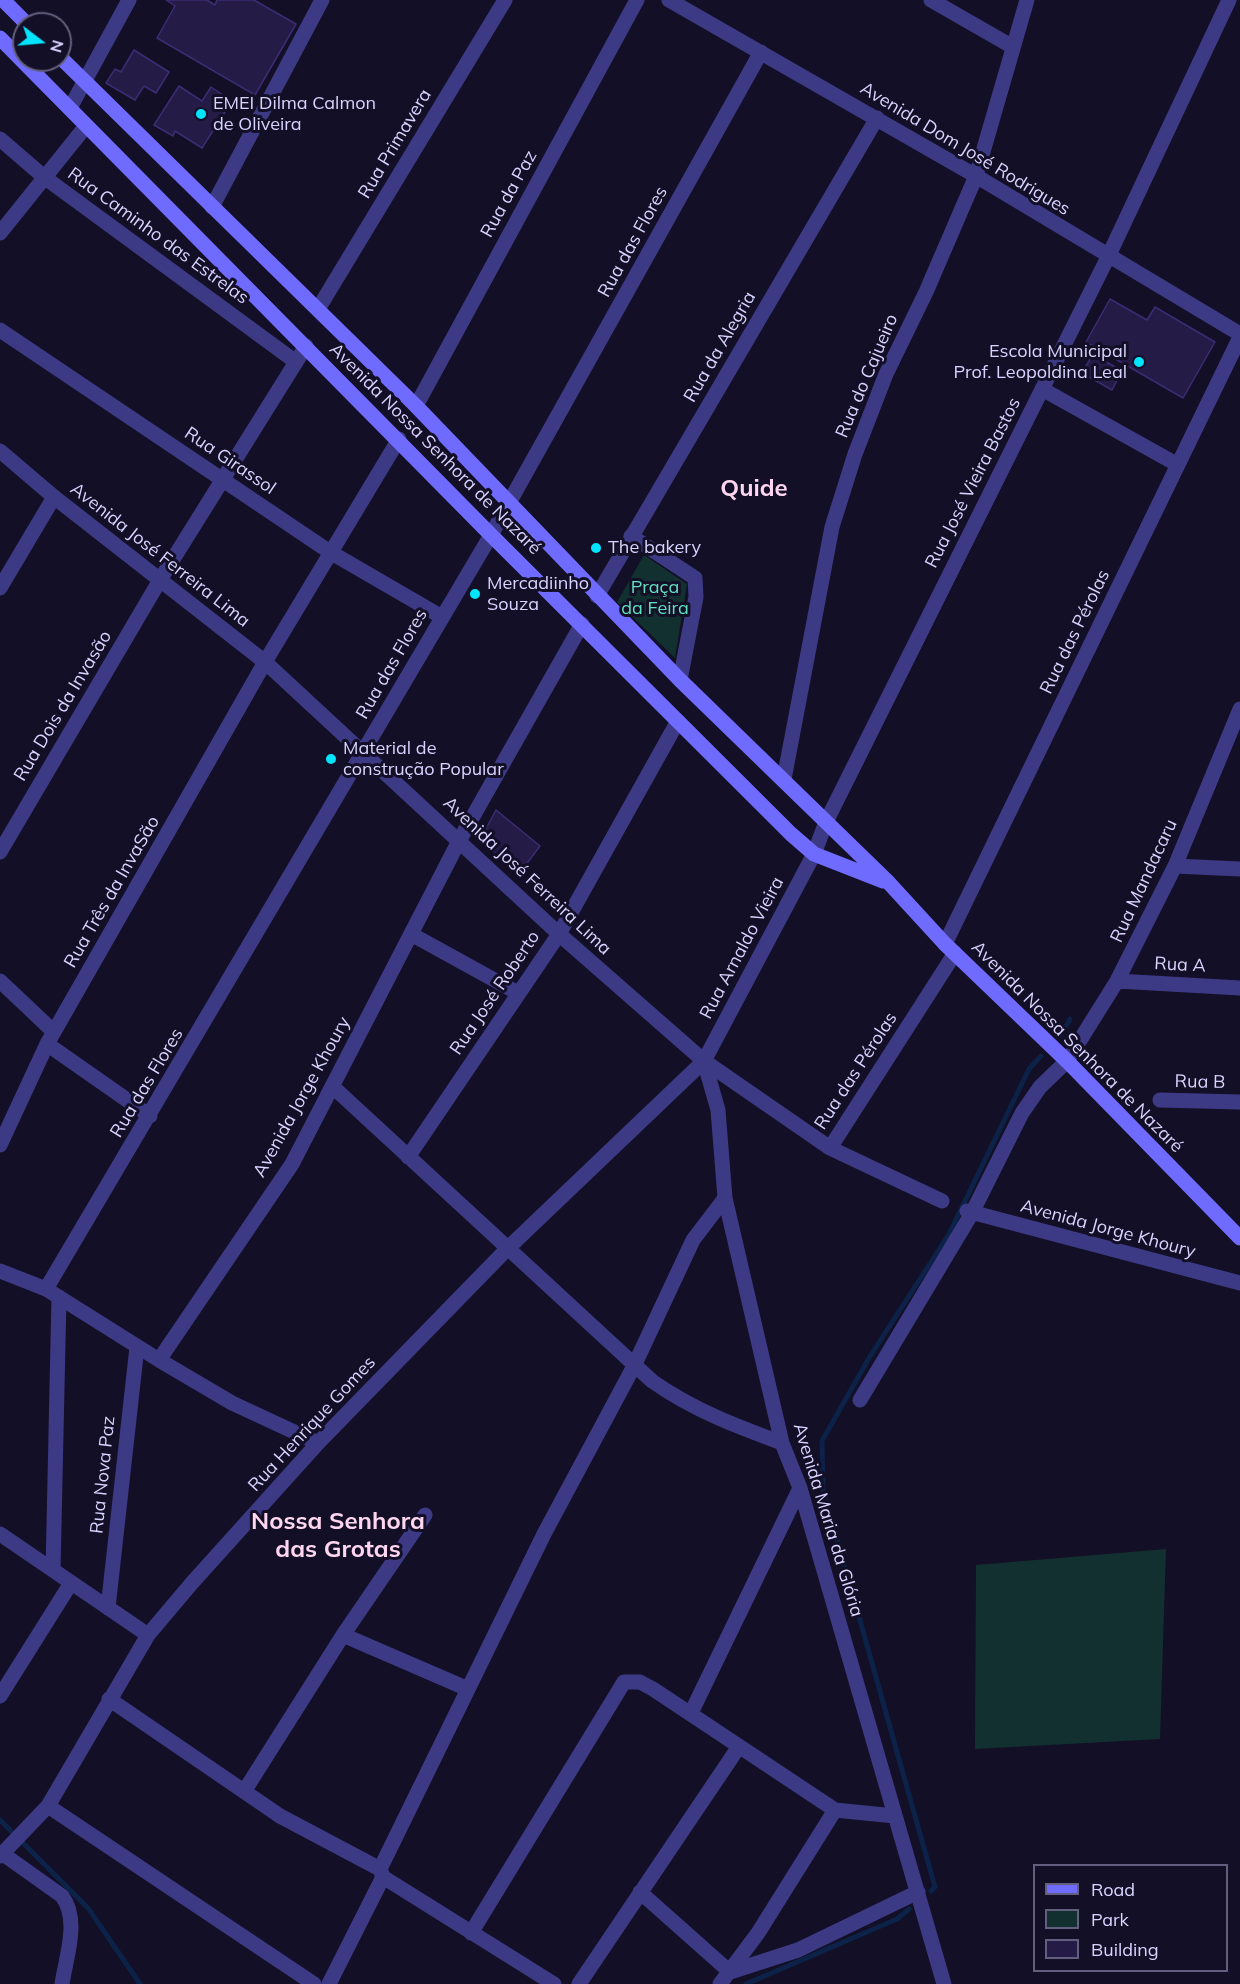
<!DOCTYPE html>
<meta charset="utf-8">
<style>
body{margin:0}
#map{position:relative;width:1240px;height:1984px;overflow:hidden;background:#130f26;font-family:Mulish,sans-serif}
canvas{display:block}
.legend{position:absolute;left:1033px;top:1864px;width:195px;height:108px;box-sizing:border-box;background:#130f26;border:2px solid #625e7d;margin:0;padding:8px 10px;list-style:none;font-size:18px;color:#d9d4ff}
.legend li{display:flex;align-items:center;gap:12px;height:30px}
.legend b{width:30px;border:2px solid #625e7d}
.north{position:absolute;left:12px;top:12px;width:60px;height:60px;box-sizing:border-box;background:#130f26;border:2px solid #625e7d;border-radius:50%;rotate:106deg;font-size:16px;font-weight:700;line-height:24px;text-align:center;color:#d9d4ff}
.north::after{content:'';display:block;margin:auto;width:21px;height:27px;background:#00e5ff;clip-path:polygon(50% 0,100% 100%,50% 72%,0 100%)}
</style>
<div id="map">
<canvas width="1240" height="1984"></canvas>
<ul class="legend">
<li><b style="height:8px;background:#6f6bff"></b>Road</li>
<li><b style="height:16px;background:#12302f"></b>Park</li>
<li><b style="height:16px;background:#241b47"></b>Building</li>
</ul>
<div class="north">N</div>
</div>
<script>
const g = document.querySelector('canvas').getContext('2d');
g.lineJoin = 'round';
function fillPath(path, color) {
  g.fillStyle = color;
  g.fill(path, 'evenodd');
}
function strokePath(path, color, width, dash) {
  g.strokeStyle = color;
  g.lineWidth = width;
  g.lineCap = dash ? 'butt' : 'round';
  g.setLineDash(dash || []);
  g.stroke(path);
}
function write(font, color, halo, rows, align = 'center') {
  g.font = font + ' Mulish,sans-serif';
  g.lineWidth = 6;
  g.setLineDash([]);
  g.textBaseline = 'middle';
  g.strokeStyle = halo;
  g.fillStyle = color;
  for (const [text, x, y, turn = 0] of rows) {
    g.save();
    g.translate(x, y);
    g.rotate((+turn || 0) * Math.PI / 180);
    g.textAlign = isNaN(turn) ? turn : align;
    if (halo) g.strokeText(text, 0, 0);
    g.fillText(text, 0, 0);
    g.restore();
  }
}
fillPath(new Path2D(`
 M644,555L687,584L675,658L617,602Z
 M1166,1549L1160,1739L975,1749L976,1565Z`), '#12302f');
strokePath(new Path2D(`
 M1061,1035L1070,1019
 M0,1820L88,1908L140,1984
 M931,1891L935,1887L823,1489L822,1441L869,1358L949,1234L1029,1069L1041,1056
 M746,1984L897,1919L909,1909`), '#0c2248', 5);
const building = new Path2D(`
 M166,0H207L215,5L217,0H254L296,24L255,95L157,38L175,6Z
 M134,50L169,72L156,93L144,86L135,100L106,83L115,69L121,72Z
 M179,86L202,101L211,87L232,101L202,148L175,131L173,136L154,125Z
 M1110,299L1147,320L1155,307L1215,342L1183,398L1086,342Z
 M1093,354L1122,371L1112,390L1082,373Z
 M496,810L540,846L519,874L480,840Z`);
fillPath(building, '#241b47');
strokePath(building, '#3b2d73', 1.5);
strokePath(new Path2D(`
 M669,0L976,176L1240,334
 M931,0L1013,47
 M70,108L129,0
 M0,139L44,177L296,362
 M212,207L322,0
 M0,233L86,126
 M318,309L505,0
 M0,330L330,552L442,617
 M1042,389L1178,465
 M416,406L637,0
 M0,451L54,497L265,662L559,934L704,1061L830,1148L942,1201
 M631,536L695,578L696,597L680,680
 M0,588L54,497
 M597,596L877,118
 M784,779L832,527L855,454L886,374L926,292L976,176L1027,0
 M0,852L160,580L306,346
 M1175,866L1240,869
 M411,934L518,993
 M945,944L1240,337
 M0,981L54,1032
 M1117,981L1240,988
 M47,1044L150,1116
 M704,1061L718,1110L725,1198L782,1443L800,1488L944,1984
 M332,1086L652,1381C693,1410 736,1426 782,1443
 M1160,1100L1240,1102
 M0,1145L47,1044L265,662L399,439
 M830,1148L955,953
 M408,1157L559,934L678,721
 M967,1211L1240,1283
 M0,1271L46,1289L159,1360L232,1403L318,1443
 M46,1289L491,535L761,52
 M159,1360L292,1164L459,841L582,624
 M860,1400L972,1213L1022,1113L1040,1087L1067,1061L1117,981L1175,866L1240,709
 M0,1534L148,1635
 M53,1570L59,1297
 M108,1608L137,1347
 M343,1635L468,1689
 M0,1696L71,1583
 M109,1699L280,1816L380,1869
 M691,1713L800,1488
 M245,1790L343,1635L425,1515
 M48,1806L314,1984
 M3,1854L62,1896C80,1920 66,1957 62,1984
 M0,1856L48,1806L148,1635L191,1584L318,1443L507,1249L704,1061L814,854L826,822L1108,257L1229,0
 M383,1877L554,1984
 M640,1892L730,1972L798,1950L918,1892
 M471,1933L624,1682H640L653,1689L835,1810L895,1816
 M329,1984L383,1877L380,1869L544,1534L634,1366L693,1240L725,1198
 M579,1984L738,1748
 M720,1984L758,1933L835,1810`), '#3d3a85', 15);
strokePath(new Path2D(`
 M3,0L27,24
 M0,38L491,535L791,834L814,854L883,881
 M60,57L416,406L680,680L889,883L945,944L1067,1061L1240,1238`), '#6f6bff', 15);
for (const [x, y, r, color] of [
 [201,114,6,"#00e5ff"],
 [1139,362,6,"#00e5ff"],
 [596,548,6,"#00e5ff"],
 [475,594,6,"#00e5ff"],
 [331,759,6,"#00e5ff"]
]) {
  const dot = new Path2D();
  dot.arc(x, y, r, 0, 2 * Math.PI);
  g.fillStyle = color;
  g.fill(dot);
  strokePath(dot, '#130f26', 2);
}
write('18px', '#d9d4ff', '#130f26', [
 ["EMEI Dilma Calmon",213,104],
 ["de Oliveira",213,125],
 ["Escola Municipal",1127,352,"right"],
 ["Prof. Leopoldina Leal",1127,373,"right"],
 ["The bakery",608,548],
 ["Mercadiinho",487,584],
 ["Souza",487,605],
 ["Material de",343,749],
 ["construção Popular",343,770]
], 'left');
write('18px', '#d9d4ff', '#130f26', [
 ["Rua Primavera",395,144,-59],
 ["Avenida Dom José Rodrigues",965,149,31],
 ["Rua da Paz",509,194,-61],
 ["Rua Caminho das Estrelas",158,236,36],
 ["Rua das Flores",633,242,-61],
 ["Rua da Alegria",720,347,-60],
 ["Rua do Cajueiro",867,376,-67],
 ["Avenida Nossa Senhora de Nazaré",435,449,45],
 ["Rua Girassol",230,461,34],
 ["Rua José Vieira Bastos",973,483,-63],
 ["Avenida José Ferreira Lima",160,555,38],
 ["Rua das Pérolas",1075,632,-64],
 ["Rua das Flores",392,664,-60],
 ["Rua Dois da Invasão",63,706,-59],
 ["Avenida José Ferreira Lima",527,876,43],
 ["Rua Mandacaru",1144,881,-65],
 ["Rua Três da InvaSão",112,892,-60],
 ["Rua Arnaldo Vieira",742,948,-62],
 ["Rua A",1180,965,3],
 ["Rua José Roberto",495,993,-56],
 ["Avenida Nossa Senhora de Nazaré",1077,1047,45],
 ["Rua das Pérolas",856,1071,-57],
 ["Rua B",1200,1082,1],
 ["Rua das Flores",147,1083,-59],
 ["Avenida Jorge Khoury",302,1097,-61],
 ["Avenida Jorge Khoury",1108,1229,15],
 ["Rua Henrique Gomes",312,1424,-47],
 ["Rua Nova Paz",103,1475,-84],
 ["Avenida Maria da Glória",828,1520,73]
]);
write('18px', '#5fe0c0', '#130f26', [
 ["Praça",655,588],
 ["da Feira",655,609]
]);
write('bold 24px', '#ffd6f0', '#130f26', [
 ["Quide",754,489],
 ["Nossa Senhora",338,1522],
 ["das Grotas",338,1550]
]);
</script>
